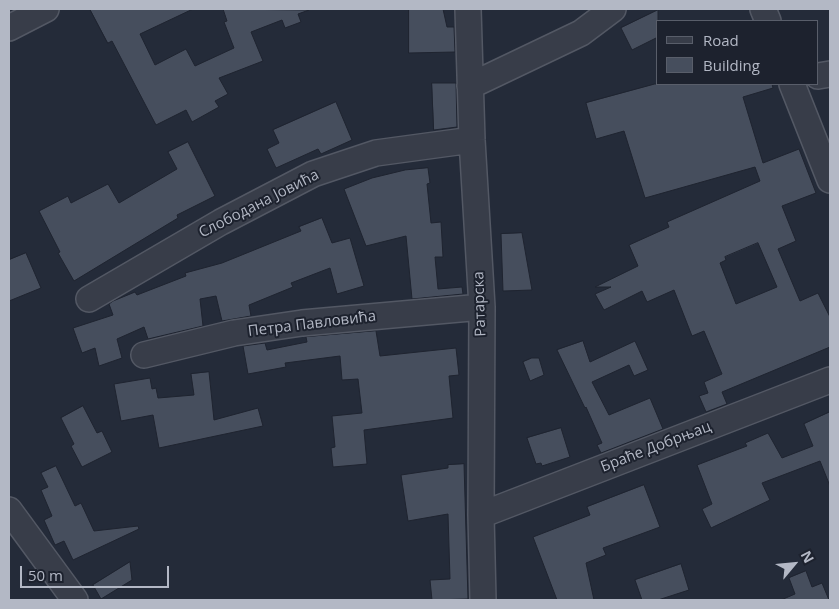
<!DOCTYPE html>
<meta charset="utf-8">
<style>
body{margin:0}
#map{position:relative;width:839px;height:609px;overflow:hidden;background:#242b39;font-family:"Open Sans",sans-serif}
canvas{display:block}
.frame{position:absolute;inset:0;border:10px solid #b3b8c5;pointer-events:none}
.legend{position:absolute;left:656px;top:20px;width:162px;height:65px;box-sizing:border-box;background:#1d222e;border:1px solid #595e6a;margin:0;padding:6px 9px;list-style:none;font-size:15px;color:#b3b8c5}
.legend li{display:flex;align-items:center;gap:10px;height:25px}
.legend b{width:25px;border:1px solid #595e6a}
.north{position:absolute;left:769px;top:539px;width:50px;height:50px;-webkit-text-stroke:4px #1d222e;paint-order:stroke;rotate:62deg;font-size:14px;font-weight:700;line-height:20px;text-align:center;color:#b3b8c5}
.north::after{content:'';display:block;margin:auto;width:18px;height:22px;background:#b3b8c5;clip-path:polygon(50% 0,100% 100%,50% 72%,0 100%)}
.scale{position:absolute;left:20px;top:566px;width:149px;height:22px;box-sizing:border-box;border:2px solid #b3b8c5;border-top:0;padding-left:6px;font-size:15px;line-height:18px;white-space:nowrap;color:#b3b8c5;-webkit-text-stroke:4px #1d222e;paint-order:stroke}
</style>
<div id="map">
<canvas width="839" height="609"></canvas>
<div class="frame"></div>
<ul class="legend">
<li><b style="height:6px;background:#383d49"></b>Road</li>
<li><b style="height:14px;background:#464e5d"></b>Building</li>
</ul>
<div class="north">N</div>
<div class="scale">50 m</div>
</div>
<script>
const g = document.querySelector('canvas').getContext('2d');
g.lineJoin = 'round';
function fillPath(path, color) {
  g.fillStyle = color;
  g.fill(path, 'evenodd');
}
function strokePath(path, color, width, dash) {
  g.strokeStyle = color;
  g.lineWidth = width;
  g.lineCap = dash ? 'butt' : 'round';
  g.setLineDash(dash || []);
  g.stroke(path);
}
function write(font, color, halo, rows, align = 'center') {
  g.font = font + ' "Open Sans",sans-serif';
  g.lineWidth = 4;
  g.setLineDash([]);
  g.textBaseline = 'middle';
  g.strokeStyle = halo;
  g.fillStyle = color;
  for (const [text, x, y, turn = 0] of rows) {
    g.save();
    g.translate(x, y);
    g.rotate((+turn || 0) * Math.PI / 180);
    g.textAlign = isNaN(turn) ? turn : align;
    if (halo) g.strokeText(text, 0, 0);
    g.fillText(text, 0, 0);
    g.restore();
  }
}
const building = new Path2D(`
 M90,9H193L140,34L155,65L186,49L195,66L234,48L224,22L227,21L223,9L309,10L298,14L301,22L285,28L282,20L251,32L263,61L219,78L228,94L215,101L219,107L192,122L186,110L156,125L112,41L108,43Z
 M409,9H443L447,27H454L455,52L409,53Z
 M658,10V37L632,50L621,28Z
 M432,83H456L457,127L434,130Z
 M655,84H772L773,88L743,97L763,163L799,149L816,193L782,206L796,241L778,249L800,301L818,293L830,317V347L722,392L727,404L706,412L699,396L708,393L704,382L722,374L704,331L692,336L674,290L647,302L642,291L604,310L595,294L611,287H595L638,266L629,245L669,227L667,222L760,181L755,167L645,198L624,131L596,139L586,103ZM758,243L777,287L736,304L720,263L726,260L725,257Z
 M336,102L352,140L321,154L318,149L276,168L267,149L279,143L273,130Z
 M188,142L215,196L177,215L178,218L74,281L58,253L60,252L39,211L68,196L71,203L108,184L119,203L177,169L168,152Z
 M428,168L430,183L427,184L431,223L441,222L443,257H435L438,289L462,287L463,294L412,299L406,236L366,246L344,189L372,178L405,170Z
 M322,218L332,243L350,238L364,286L337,294L330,268L291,283L293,287L249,305L251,316L222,321L216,296L200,299L203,326L148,339L144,327L117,339L122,358L99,366L95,348L82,353L73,328L113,315L109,304L113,301L135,292L137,295L186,276L185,273L222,263L301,231L299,227Z
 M522,233L532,290L503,291L501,234Z
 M26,253L41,288L9,301V260Z
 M376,331L380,356L456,348L459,375L449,376L453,418L364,430L367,464L333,467L331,448L335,447L332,416L362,413L358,379L342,380L340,356L285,363L286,367L248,374L243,346L265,343L267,350L307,342L306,337Z
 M583,341L590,362L635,341L648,370L634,376L629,365L592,382L609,415L650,398L663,429L601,453L597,445L602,443L586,407L585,408L557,350Z
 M532,358H539L544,375L530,381L523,362Z
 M209,372L214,420L258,408L263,426L159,448L153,415L121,421L114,384L150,378L152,389L156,388L158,398L194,395L191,374Z
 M83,406L97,433L102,431L112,452L82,467L71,446L74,444L61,418Z
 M830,412V486L820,461L762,483L770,500L711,528L702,509L712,504L697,465L747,446L745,443L768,433L782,458L813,446L804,424Z
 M561,428L570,457L542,466L541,463L536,464L527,438Z
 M464,464L468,599L432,600L430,580L450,579L448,514L408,521L401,475L448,468V465Z
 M56,466L75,506L81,503L94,531L138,526L139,529L73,560L64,541L55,545L44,520L52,516L41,490L48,487L41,473Z
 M644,485L660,527L603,548L606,555L586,563L594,600H557L533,537L590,515L587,507Z
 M130,562L132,580L101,599L93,585Z
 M681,564L689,590L658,600H642L635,580Z
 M806,571L812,587L822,583L829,600H781L795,594L789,578Z`);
fillPath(building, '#464e5d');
strokePath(building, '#1f2430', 1);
const minor = new Path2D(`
 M468,9L472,140L482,307L481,515L483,600
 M763,9L768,21
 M9,28L46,9
 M818,76L830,74
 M792,84L830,180
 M470,86L581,33L613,9
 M89,299L221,222L313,174L376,153L472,140
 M144,355L234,333L302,323L482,307
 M9,510L75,600
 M481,515L830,380`);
strokePath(minor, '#535864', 28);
strokePath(minor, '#383d49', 25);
write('15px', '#b3b8c5', '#1d222e', [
 ["Слободана Јовића",259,204,-27],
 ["Ратарска",480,304,-92],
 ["Петра Павловића",312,324,-7],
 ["Браће Добрњац",656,447,-21]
]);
</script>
